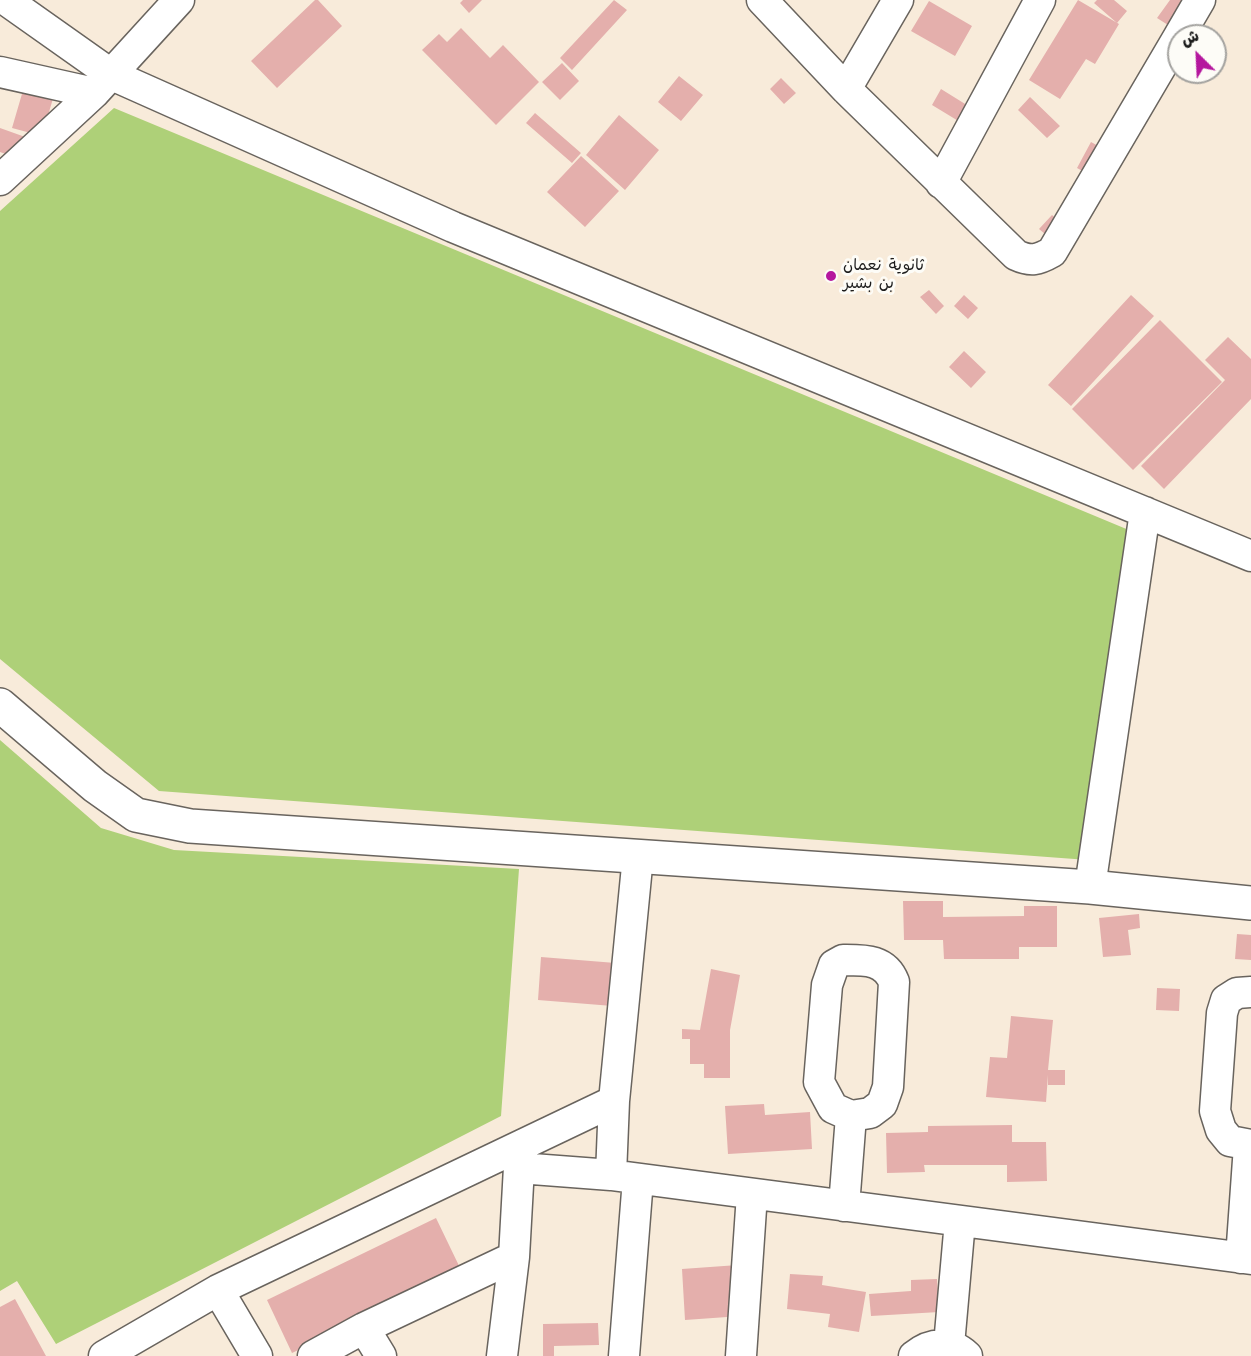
<!DOCTYPE html>
<meta charset="utf-8">
<style>
body{margin:0}
#map{position:relative;width:1251px;height:1356px;overflow:hidden;background:#f8ebda;font-family:Kalam,"Playpen Sans Arabic",sans-serif}
canvas{display:block}
.north{position:absolute;left:1167px;top:24px;width:60px;height:60px;box-sizing:border-box;background:#fdfcf7;border:2px solid #a3a29f;border-radius:50%;rotate:336deg;font-size:16px;font-weight:700;line-height:24px;text-align:center;color:#1c1c1c}
.north::after{content:'';display:block;margin:auto;width:21px;height:27px;background:#b5179e;clip-path:polygon(50% 0,100% 100%,50% 72%,0 100%)}
</style>
<div id="map">
<canvas width="1251" height="1356"></canvas>
<div class="north">ش</div>
</div>
<script>
const g = document.querySelector('canvas').getContext('2d');
g.lineJoin = 'round';
function fillPath(path, color) {
  g.fillStyle = color;
  g.fill(path, 'evenodd');
}
function strokePath(path, color, width, dash) {
  g.strokeStyle = color;
  g.lineWidth = width;
  g.lineCap = dash ? 'butt' : 'round';
  g.setLineDash(dash || []);
  g.stroke(path);
}
function write(font, color, halo, rows, align = 'center') {
  g.font = font + ' Kalam,"Playpen Sans Arabic",sans-serif';
  g.lineWidth = 6;
  g.setLineDash([]);
  g.textBaseline = 'middle';
  g.strokeStyle = halo;
  g.fillStyle = color;
  for (const [text, x, y, turn = 0] of rows) {
    g.save();
    g.translate(x, y);
    g.rotate((+turn || 0) * Math.PI / 180);
    g.textAlign = isNaN(turn) ? turn : align;
    if (halo) g.strokeText(text, 0, 0);
    g.fillText(text, 0, 0);
    g.restore();
  }
}
fillPath(new Path2D(`
 M114,108L1136,533L1088,860L159,791L0,659V211Z
 M0,740L101,828L174,850L519,869L501,1116L56,1344L17,1281L0,1291Z`), '#aed078');
fillPath(new Path2D(`
 M315,0H318L342,26L277,88L251,61Z
 M463,0H482L469,13L460,3Z
 M614,0L627,10L572,70L560,58Z
 M1078,0L1119,24L1095,64L1086,59L1060,99L1029,80Z
 M1097,0H1114L1127,11L1117,23L1094,3Z
 M1170,0H1187L1179,32L1157,18Z
 M929,1L972,26L955,56L911,31Z
 M461,28L490,58L503,45L539,82L496,125L422,50L439,34L447,42Z
 M562,63L579,81L560,100L542,82Z
 M679,76L703,95L681,121L658,102Z
 M781,78L796,93L784,104L770,89Z
 M24,87L54,95L42,136L12,128Z
 M941,89L970,107L960,122L932,105Z
 M1030,97L1060,126L1047,138L1018,110Z
 M535,113L581,153L572,163L526,123Z
 M619,115L659,150L625,190L586,155Z
 M0,128L28,138L20,159L0,152Z
 M1091,142L1111,153L1097,179L1077,168Z
 M581,156L619,191L585,227L547,192Z
 M1052,215L1069,230L1056,243L1039,229Z
 M929,290L944,306L936,314L920,297Z
 M964,295L978,308L968,319L954,306Z
 M1131,295L1154,316L1071,406L1048,385Z
 M1160,320L1222,382L1133,470L1072,409Z
 M1228,337L1251,359V399L1164,489L1141,466L1225,380L1205,360Z
 M964,351L986,372L971,388L949,367Z
 M903,901H943V917L1024,916V906H1057V947H1019V959H944L943,940H904Z
 M1139,914L1140,928L1128,930L1131,955L1103,957L1099,918Z
 M1237,934L1251,935V960L1235,959Z
 M541,957L628,964L625,1007L538,1000Z
 M711,969L740,975L730,1030V1078H704V1064H690V1039H682V1029L700,1030Z
 M1157,988L1180,989L1179,1011L1156,1010Z
 M1011,1016L1053,1020L1048,1070H1065V1085H1048V1075L1046,1102L986,1097L990,1057L1007,1058Z
 M764,1104L765,1115L810,1112L812,1149L728,1154L725,1106Z
 M1012,1125V1142H1046L1047,1181L1007,1182V1165H924L925,1172L887,1173L886,1133L928,1132V1126Z
 M436,1218L462,1272L292,1353L267,1300Z
 M738,1265L741,1316L685,1320L682,1269Z
 M790,1274L823,1276L822,1285L866,1292L859,1332L828,1327L830,1314L787,1309Z
 M937,1279L939,1312L871,1316L869,1294L911,1291V1280Z
 M15,1299L46,1356H0V1307Z
 M598,1323L599,1345L554,1346V1356H543V1324Z`), '#e4afac');
const minor = new Path2D(`
 M6,0L112,75L453,227L1251,556
 M762,0L846,89L1016,255C1031,262 1038,260 1052,252L1179,36
 M1179,36L1200,0
 M0,72L94,93
 M846,89L898,0
 M0,180L94,93L179,0
 M941,183L1040,0
 M1090,887L1145,512
 M843,960C865,960 885,959 894,982L888,1087L882,1104L870,1113L851,1116L833,1108L819,1082L827,985L834,965Z
 M1251,992L1237,993L1226,1000L1222,1013L1215,1111L1221,1130L1230,1141L1251,1145
 M519,1168L611,1175L1251,1259
 M611,1175L614,1101
 M844,1206L851,1116
 M1241,1258L1249,1146
 M218,1290L257,1356
 M364,1328L381,1356
 M949,1345L960,1221
 M104,1356L218,1290L614,1101L638,856
 M313,1356L364,1328L514,1257
 M502,1356L514,1257L520,1149
 M624,1356L638,1179
 M741,1356L752,1194
 M914,1356C931,1342 951,1341 967,1356`);
const major = new Path2D(`
 M0,705L95,786L136,815L190,826L1090,887L1251,903`);
strokePath(minor, '#69645e', 33);
strokePath(major, '#69645e', 36);
strokePath(minor, '#fff', 30);
strokePath(major, '#fff', 33);
for (const [x, y, r, color] of [
 [831,276,6,"#b5179e"]
]) {
  const dot = new Path2D();
  dot.arc(x, y, r, 0, 2 * Math.PI);
  g.fillStyle = color;
  g.fill(dot);
  strokePath(dot, '#fdfcf7', 2);
}
write('16px', '#1c1c1c', '#fdfcf7', [
 ["ثانوية نعمان",843,267],
 ["بن بشير",843,285]
], 'left');
</script>
